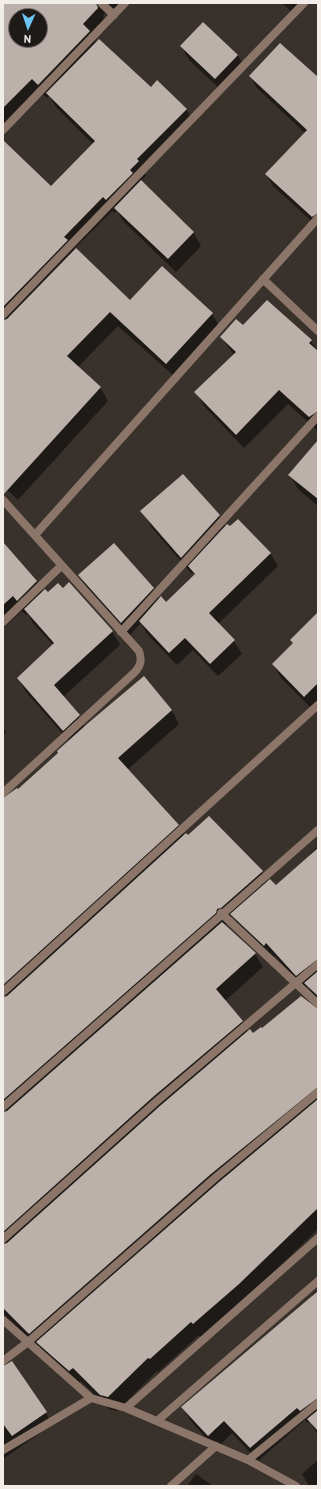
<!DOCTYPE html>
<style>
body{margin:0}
#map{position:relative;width:321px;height:1489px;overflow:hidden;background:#39312b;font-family:"PT Sans",sans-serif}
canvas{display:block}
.frame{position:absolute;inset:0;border:4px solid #f2ede9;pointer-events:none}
.north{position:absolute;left:8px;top:8px;width:40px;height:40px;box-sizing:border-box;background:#1e1a17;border:1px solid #736e6b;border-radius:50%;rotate:183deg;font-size:11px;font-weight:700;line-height:16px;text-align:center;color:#f2ede9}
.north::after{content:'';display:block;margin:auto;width:14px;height:18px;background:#6cc3f2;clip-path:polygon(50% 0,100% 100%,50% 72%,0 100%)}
</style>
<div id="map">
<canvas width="321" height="1489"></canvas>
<div class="frame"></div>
<div class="north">N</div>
</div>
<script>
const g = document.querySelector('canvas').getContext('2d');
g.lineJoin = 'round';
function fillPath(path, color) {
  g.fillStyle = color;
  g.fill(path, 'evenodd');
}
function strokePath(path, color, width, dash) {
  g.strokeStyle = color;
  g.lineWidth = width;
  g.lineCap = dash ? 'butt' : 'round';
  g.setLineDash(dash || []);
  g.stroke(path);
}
fillPath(new Path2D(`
 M3,3H123L104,14L103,19L106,23L93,37L96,43L151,89L186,109L194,123L145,173L146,176L140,181L193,232L201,246L176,272L123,221L117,211L115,213L112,211L75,248L130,301L212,314L220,327L175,377L118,326L78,367L100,387L108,401L18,500L3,486V141L51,187L93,144L56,107L49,96L47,98L40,92L3,129ZM16,16H40V40H16Z
 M282,3H305L294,14Z
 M181,46L238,55L245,69L223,92L189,60Z
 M250,76L318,78V227L273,186L266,174L305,133L257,88Z
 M243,327L311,341L318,352V431L288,404L244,448L204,406L196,392L234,355L221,337Z
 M318,441V506L298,489L290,475Z
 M142,511L219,516L226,527L270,553L278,566L218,624L234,641L242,654L218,676L193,650L177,665L147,634L141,623L129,636L87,588L79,575L153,588L160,599L166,603L195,576L193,572L192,574L152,528Z
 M5,546L37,582L43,592L112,631L120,645L63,697L79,716L85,727L143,678L172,711L179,724L127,770L178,825L184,836L262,872L268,883L276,886L311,856L310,854L318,846V1002L307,986L304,989L275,956L272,959L240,928L233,917L224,925L255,954L263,967L225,1001L242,1021L248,1032L253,1034L318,1010V1229L247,1298L201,1337L199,1335L158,1372L157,1371L117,1411L109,1409L81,1381L78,1385L46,1356L39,1345L37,1347L3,1313V799L18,791L59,753L69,741L26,692L18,678L53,645L33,623L28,614L26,615L22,611L3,628V548Z
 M318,617V705L313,710L281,678L273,664L293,644L291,640Z
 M3,727L6,733L3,736Z
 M318,1290V1435L310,1422L308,1423L305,1420L258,1461L232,1433L216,1449L190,1420L182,1407L313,1296L312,1295Z
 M3,1351L53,1424L3,1459Z
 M318,1460V1486H309L302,1474Z
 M196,1474L213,1486H187Z`), '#0007');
fillPath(new Path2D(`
 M3,3H96L98,8L83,24L90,31L38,85L32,79L3,108ZM16,16H40V40H16Z
 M203,22L238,55L215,79L180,46Z
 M99,39L151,87L157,80L187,109L137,159L139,161L130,170L133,173L106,200L103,197L64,237L68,240L3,307V140L51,186L95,141L46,93Z
 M280,43L318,77V213L312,217L265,174L307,130L249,76Z
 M141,180L194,232L168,259L114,208Z
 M76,248L130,300L162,266L213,313L166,364L110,312L67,356L101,387L3,495V320L7,319Z
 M267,300L312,340L309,343L318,351V411L309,417L279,390L236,435L194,392L236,352L220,337L236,319L243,325Z
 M318,440V499L288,475Z
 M183,474L220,515L181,558L140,511Z
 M238,519L271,553L209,613L235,640L210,664L185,638L169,653L139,621L161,596L166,602L195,574L188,566L227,524L230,526Z
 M3,542L37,581L17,601L13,596L3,605Z
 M114,543L154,588L121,623L78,575Z
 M69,582L113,631L54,685L80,715L63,731L17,678L54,643L24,609L45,589L48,592L58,583L63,588Z
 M318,612V683L304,697L272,664L293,643L290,640Z
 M144,676L172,710L118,758L179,825L3,985V798L17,788L18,789L58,753L57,751L87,724Z
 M209,816L263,871L221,908L217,909L216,913L3,1100V997L7,996L186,833L188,835Z
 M318,848V959L296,976L266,943L264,946L230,914L270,879L276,885Z
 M222,922L256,953L216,989L243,1021L153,1097L3,1232V1112L7,1111Z
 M318,971V996L304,983Z
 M301,996L318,1009V1087L211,1174L29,1334L3,1308V1244L7,1243L161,1105L250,1029L253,1033L261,1027L262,1028Z
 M318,1099V1208L239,1284L193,1324L191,1322L150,1359L148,1358L108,1397L100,1395L73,1368L69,1371L36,1342L219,1182Z
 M318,1291V1398L300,1411L297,1408L250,1448L224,1421L208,1436L181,1407Z
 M12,1361L47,1412L12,1436L3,1424V1366Z
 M318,1410V1431L307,1419Z`), '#bbb0aa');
strokePath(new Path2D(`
 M101,3L114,15
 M3,130L125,3
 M263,279L318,331
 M3,315L304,3
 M3,500L139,651C142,660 141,665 135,672L3,793
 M35,535L318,218
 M3,622L61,566
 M121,632L318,416
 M221,913L318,1004
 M3,992L318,705
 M3,1107L318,830
 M3,1239L157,1101L318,964
 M3,1320L91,1398L126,1408L318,1238
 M3,1361L28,1342L215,1178L318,1092
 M126,1408L248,1460L296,1486
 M157,1421L318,1281
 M3,1450L91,1398
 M248,1460L318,1403
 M171,1486L216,1446`), '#8b7669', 8);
</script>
